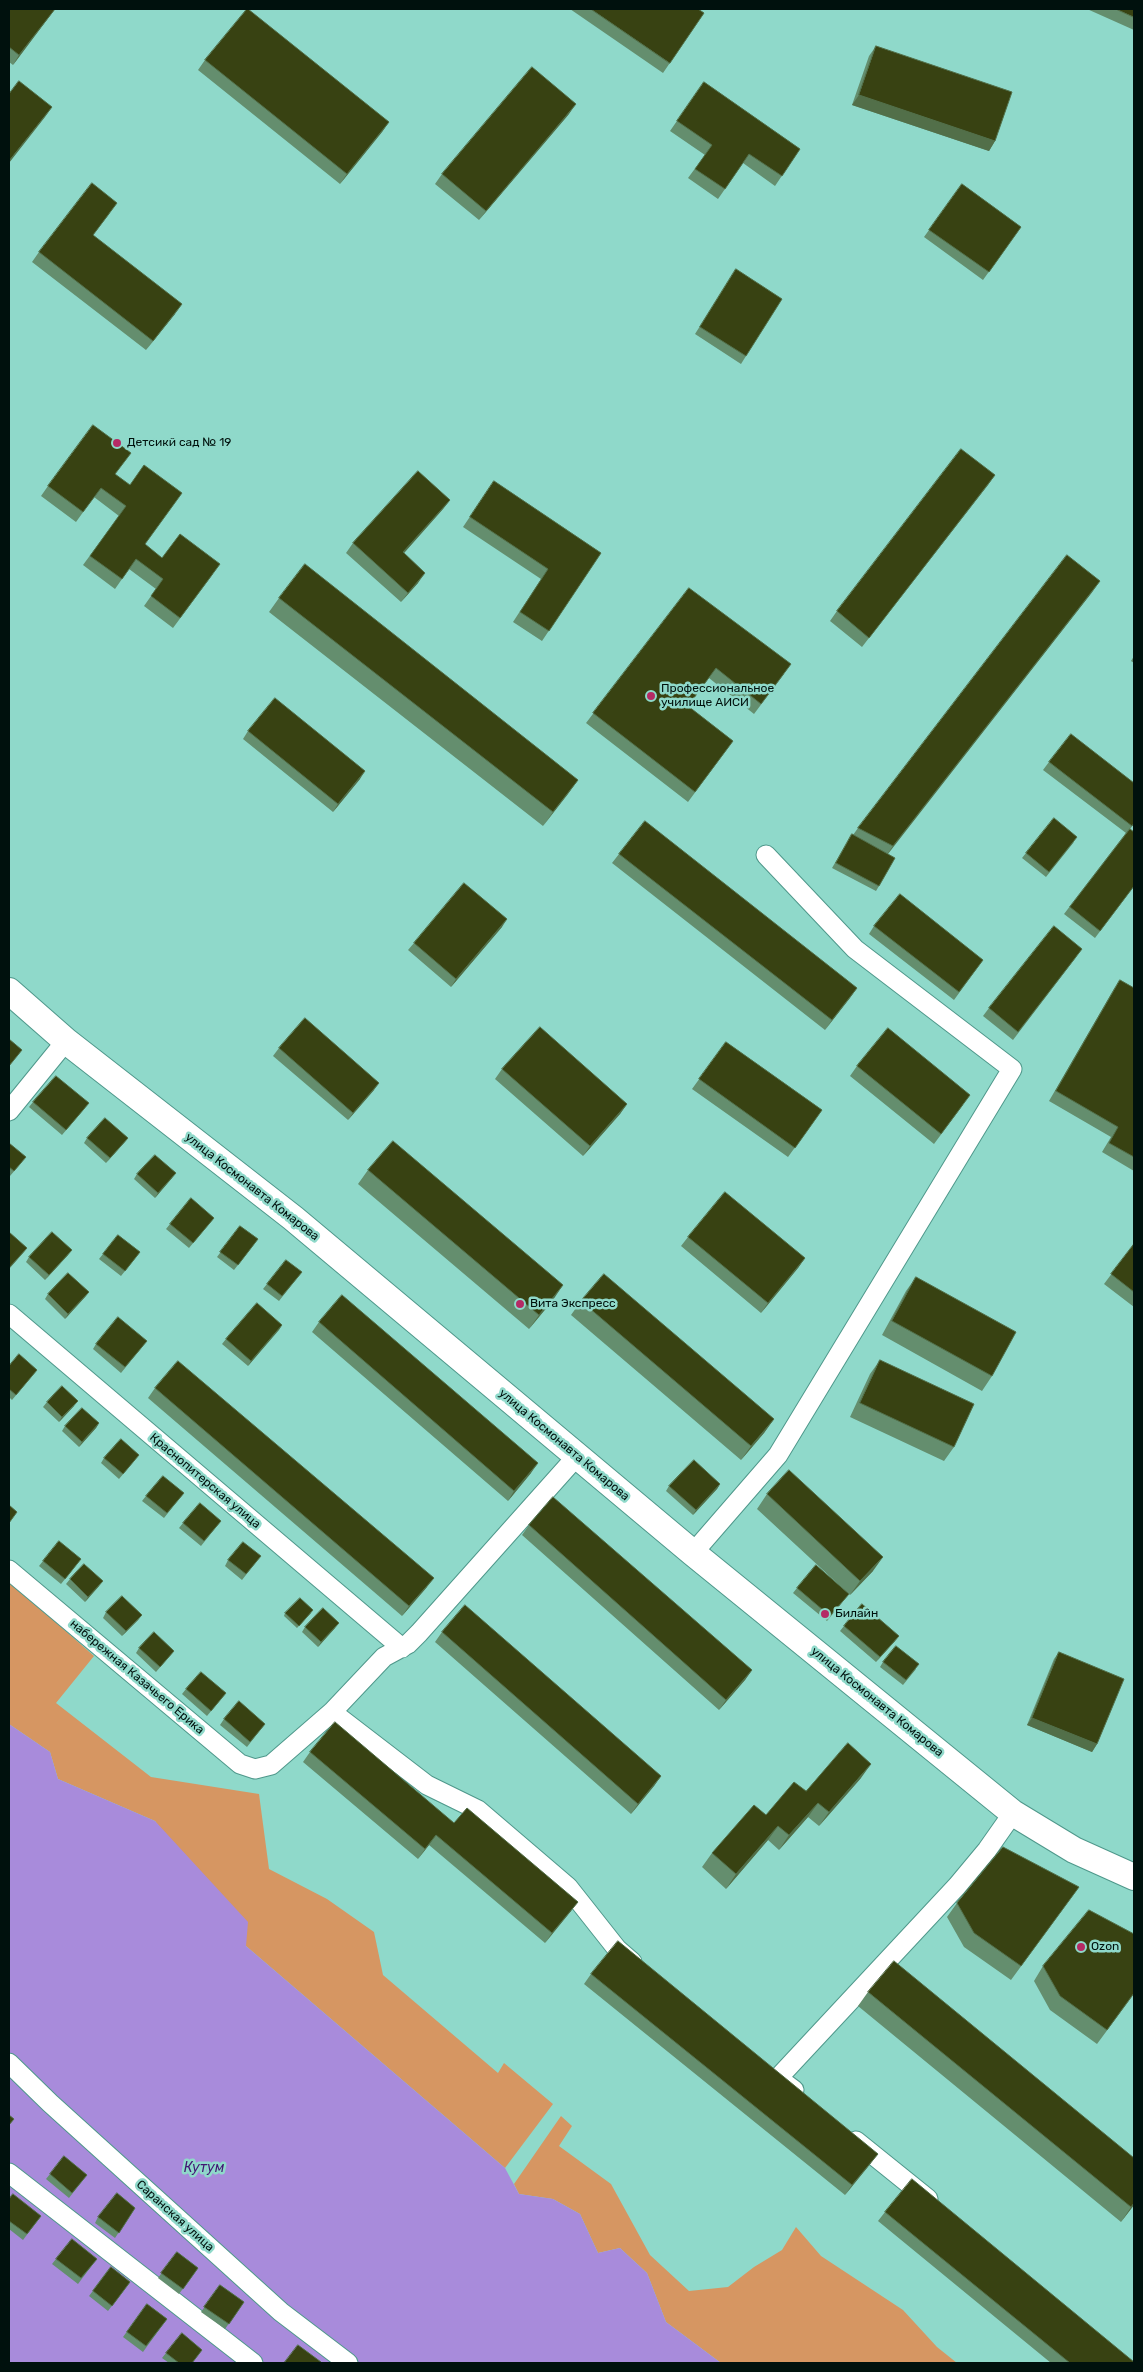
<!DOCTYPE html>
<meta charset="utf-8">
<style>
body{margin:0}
#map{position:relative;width:1143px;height:2372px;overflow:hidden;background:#8fd9ca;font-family:Rubik,sans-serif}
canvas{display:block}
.frame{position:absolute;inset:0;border:10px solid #00110d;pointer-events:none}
</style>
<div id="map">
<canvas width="1143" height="2372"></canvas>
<div class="frame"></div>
</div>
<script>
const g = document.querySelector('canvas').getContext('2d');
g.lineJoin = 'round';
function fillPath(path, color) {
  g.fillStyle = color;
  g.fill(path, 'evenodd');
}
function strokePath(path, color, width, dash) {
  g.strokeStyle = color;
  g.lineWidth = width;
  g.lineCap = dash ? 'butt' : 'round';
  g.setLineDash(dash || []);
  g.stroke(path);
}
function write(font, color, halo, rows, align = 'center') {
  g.font = font + ' Rubik,sans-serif';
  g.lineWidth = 5;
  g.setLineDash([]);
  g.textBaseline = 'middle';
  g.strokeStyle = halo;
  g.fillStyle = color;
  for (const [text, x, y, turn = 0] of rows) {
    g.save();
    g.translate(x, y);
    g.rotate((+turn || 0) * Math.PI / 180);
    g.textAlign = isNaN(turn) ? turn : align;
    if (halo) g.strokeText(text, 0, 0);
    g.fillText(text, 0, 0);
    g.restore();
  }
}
fillPath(new Path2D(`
 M9,1581L94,1656L56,1703L151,1777L259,1794L269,1869L327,1899L374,1932L383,1975L498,2073L504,2063L553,2104L505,2168L246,1946L155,1821L58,1779L50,1752L9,1724Z
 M561,2116L572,2126L559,2146L611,2184L650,2255L689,2291L728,2287L754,2267L782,2250L796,2227L821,2256L903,2310L937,2347L957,2363H721L666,2322L647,2273L620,2248L598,2253L580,2214L553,2199L519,2194L514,2184Z`), '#d69662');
fillPath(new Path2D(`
 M9,1724L50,1752L58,1779L155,1821L248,1922L246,1946L505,2168L519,2194L553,2199L580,2214L598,2253L620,2248L647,2273L666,2322L721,2363H9Z`), '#a88bdb');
const street = new Path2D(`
 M9,1111L66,1041
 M9,1314L402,1648
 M693,1553L778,1455L1012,1069L855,949L766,855
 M9,1570L240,1764L255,1769L271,1765L332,1712L384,1657L408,1644L419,1633L577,1456
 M332,1712L427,1785L478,1810L568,1887L617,1949L632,1962
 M9,2063L50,2103L281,2312L348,2363
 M794,2090L778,2078L957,1886L987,1850L1013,1813
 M856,2141L928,2199
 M9,2173L253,2363`);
const secondary = new Path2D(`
 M9,991L66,1041L293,1218L693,1553L1013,1813L1074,1850L1134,1877`);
strokePath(street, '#4f988b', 21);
strokePath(secondary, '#4f988b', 28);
strokePath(street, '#fff', 19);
strokePath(secondary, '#fff', 26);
fillPath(new Path2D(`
 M9,9H55L13,65L9,62Z
 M570,9H698L704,13L663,73Z
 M1087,9H1134V30Z
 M876,46L995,141L989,151L852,105L869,56Z
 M205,60L389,122L382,132L340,184L198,70Z
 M704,82L800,149L775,186L743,163L718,199L688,178L705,155L670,131Z
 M569,114L479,220L435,184L442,174Z
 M962,184L1021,227L983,280L924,237Z
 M110,213L93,235L175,314L146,350L32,262L39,252Z
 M736,269L746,356L741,364L695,334Z
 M115,475L145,545L162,558L213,574L173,628L144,606L156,589L129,569L115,589L83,565L119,516L94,497L76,522L41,496L48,486Z
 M995,475L862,647L830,621L837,611Z
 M494,481L601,553L542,641L513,622L541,579L463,527Z
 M450,500L443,509L404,553L418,583L401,602L346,553L353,543Z
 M689,588L784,674L754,714L709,678L688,706L733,741L688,802L586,723Z
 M1093,591L888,854L879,886L876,891L832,868L852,834L853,835L858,828Z
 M279,598L578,780L543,826L269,612Z
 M1134,656V663L1131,661Z
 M248,731L360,779L333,812L243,739Z
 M1049,762L1134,824L1130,829L1134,886L1095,938L1064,914L1126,833L1043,770Z
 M1074,842L1046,877L1022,858L1026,853Z
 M619,854L857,988L825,1030L612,863Z
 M874,926L983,960L954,1000L869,934Z
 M502,927L451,987L408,950L414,943Z
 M1077,956L1013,1040L983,1016L989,1008Z
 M1120,980L1134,988V1171L1102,1152L1111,1137L1049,1101L1114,989Z
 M726,1042L822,1110L788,1157L692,1089Z
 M279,1048L374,1090L348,1120L273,1056Z
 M857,1066L963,1105L934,1144L850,1076Z
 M502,1069L627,1104L620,1114L583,1156L495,1079Z
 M33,1102L85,1108L62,1135L29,1107Z
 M87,1138H128L106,1163L84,1143Z
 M9,1143L22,1162L10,1176L9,1175Z
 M368,1170L553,1300L529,1329L358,1184Z
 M137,1174L172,1178L155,1198L134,1179Z
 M214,1218L189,1248L166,1229L170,1224Z
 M240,1226L258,1239L234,1270L217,1257Z
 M118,1235L140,1252L121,1276L99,1259Z
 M688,1237L805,1258L798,1268L761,1313L681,1246Z
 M1134,1244V1307L1104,1284Z
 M68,1255L45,1280L26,1262L29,1257Z
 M302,1272L279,1301L263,1289L267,1284Z
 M916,1277L992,1376L982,1391L882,1335L906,1291Z
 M89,1292L85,1297L65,1319L45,1299L48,1294Z
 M581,1301L774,1419L764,1433L741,1460L571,1315Z
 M319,1322L531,1473L508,1501L312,1332Z
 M282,1325L248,1366L222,1344L226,1339Z
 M96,1344L143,1346L121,1373L93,1349Z
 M880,1360L954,1447L944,1461L850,1417L870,1374Z
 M9,1366L37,1370L12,1400L9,1397Z
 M155,1388L427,1587L402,1616L148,1398Z
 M47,1402L74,1406L59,1422L43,1407Z
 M99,1423L96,1428L79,1447L62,1431L65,1426Z
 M104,1458L135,1460L119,1479L101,1463Z
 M720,1484L717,1489L693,1515L666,1491L669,1486Z
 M184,1493L164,1518L142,1501L146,1496Z
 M767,1494L873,1571L850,1595L757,1509Z
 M221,1521L201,1546L179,1528L183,1523Z
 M529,1525L752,1670L745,1680L719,1710L522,1535Z
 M81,1559L61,1584L39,1566L43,1561Z
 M228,1560L257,1561L242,1580L225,1566Z
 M70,1579L99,1586L85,1602L66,1584Z
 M797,1588L849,1594L827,1621L793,1593Z
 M106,1612L142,1615L138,1620L122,1636L103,1618Z
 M285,1613H311L297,1628L284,1616Z
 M844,1626L895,1641L876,1662L840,1631Z
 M305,1627L335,1628L318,1647L302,1632Z
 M442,1632L661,1776L654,1786L631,1814L435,1642Z
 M139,1648L174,1651L156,1672L136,1653Z
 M1059,1652L1097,1744L1092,1752L1027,1725L1054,1659Z
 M883,1662L916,1669L903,1685L880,1667Z
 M186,1689L226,1693L207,1716L182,1694Z
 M224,1719L265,1724L247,1747L220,1725Z
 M310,1752L571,1911L545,1943L429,1845L418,1859L303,1762Z
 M861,1778L819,1826L808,1817L779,1850L768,1840L726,1889L702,1867L712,1853L766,1815L806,1791Z
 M1079,1887L1011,1980L964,1947L947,1917L957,1903Z
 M1043,1966L1134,1994L1097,2044L1050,2010L1034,1981Z
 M591,1974L871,2163L845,2195L584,1984Z
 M868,1992L1134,2205L1121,2222L858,2006Z
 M50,2174L83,2180L69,2198L46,2179Z
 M9,2199L41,2216L23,2240L9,2229Z
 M135,2208L115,2238L95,2223L98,2217Z
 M885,2212L1134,2363H1051L878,2221Z
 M177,2252L198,2268L179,2294L158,2278Z
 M56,2259L93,2264L78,2284L52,2264Z
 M111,2267L130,2282L108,2311L89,2296Z
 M220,2285L244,2302L225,2329L201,2312Z
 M147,2304L167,2319L143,2352L123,2337Z
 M166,2353L192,2363H169L162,2358Z`), '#648e6e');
fillPath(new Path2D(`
 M55,9L13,65L19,55Z
 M859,95L995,141L989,151L852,105Z
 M576,104L569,114L479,220L486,211Z
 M52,107L45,117L9,163V161Z
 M389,122L382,132L340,184L347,174Z
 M182,304L175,314L146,350L153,341Z
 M995,475L988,485L862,647L869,638Z
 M450,500L443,509L396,562L403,552Z
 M425,573L418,583L401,602L408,593Z
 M1100,581L1093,591L886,856L893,846Z
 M365,771L360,779L333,812L338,804Z
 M578,780L568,794L543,826L553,812Z
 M507,919L502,927L451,987L456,979Z
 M857,988L850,998L825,1030L832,1020Z
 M379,1083L374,1090L348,1120L353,1113Z
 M627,1104L620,1114L583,1156L590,1146Z
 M128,1138L124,1143L106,1163L110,1158Z
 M176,1173L172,1178L155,1198L158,1193Z
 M27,1248L23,1253L9,1269V1268Z
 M72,1250L68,1255L45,1280L49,1275Z
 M805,1258L798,1268L761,1313L768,1303Z
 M563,1285L553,1300L529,1329L539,1315Z
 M89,1292L85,1297L65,1319L68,1314Z
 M282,1325L279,1330L248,1366L251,1361Z
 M78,1401L74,1406L59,1422L62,1417Z
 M774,1419L764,1433L741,1460L751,1446Z
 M99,1423L96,1428L79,1447L82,1442Z
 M538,1463L531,1473L508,1501L514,1491Z
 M720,1484L717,1489L693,1515L696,1510Z
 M883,1557L873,1571L850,1595L860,1581Z
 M434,1578L427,1587L402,1616L409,1606Z
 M103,1581L99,1586L85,1602L88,1597Z
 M142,1615L138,1620L122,1636L126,1631Z
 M339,1623L335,1628L318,1647L321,1642Z
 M899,1636L895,1641L876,1662L880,1657Z
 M752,1670L745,1680L719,1710L726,1700Z
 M1032,1718L1097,1744L1092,1752L1027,1725Z
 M871,1764L861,1778L819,1826L829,1812Z
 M661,1776L654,1786L631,1814L638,1804Z
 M818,1803L808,1817L779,1850L789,1835Z
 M778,1826L768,1840L726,1889L736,1874Z
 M436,1835L429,1845L418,1859L425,1849Z
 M578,1902L571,1911L545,1943L552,1933Z
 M878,2154L871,2163L845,2195L852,2185Z
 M1134,2203V2205L1121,2222L1131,2207Z`), '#526f49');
const building = new Path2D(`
 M9,9H55L19,55L9,47Z
 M247,9H248L389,122L347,174L205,60Z
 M591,9H698L704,13L670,63Z
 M1116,9H1134V17Z
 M876,46L1012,92L995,141L859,95Z
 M532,67L576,104L486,211L442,174Z
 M19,81L52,107L9,161V94Z
 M704,82L800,149L782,176L749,154L725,189L695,169L712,145L677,121Z
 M92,183L117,203L93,235L182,304L153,341L39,252Z
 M962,184L1021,227L989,272L929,230Z
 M736,269L782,299L746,356L700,327Z
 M93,425L131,453L115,474L130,485L144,465L182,493L145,544L162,558L180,534L220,564L180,618L151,596L163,579L136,559L122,579L90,556L126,506L101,488L83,512L48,486Z
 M961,449L995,475L869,638L837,611Z
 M418,471L450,500L403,552L425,573L408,593L353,543Z
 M494,481L601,553L549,631L520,612L548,569L470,517Z
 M1067,555L1100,581L893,846L858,828Z
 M305,564L578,780L553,812L279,598Z
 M689,588L791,664L761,704L716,668L688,706L733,741L695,792L593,713Z
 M275,698L365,771L338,804L248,731Z
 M1071,734L1134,783V823L1132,826L1049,762Z
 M1054,818L1077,837L1049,872L1026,853Z
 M645,821L857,988L832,1020L619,854Z
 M1130,829L1134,832V886L1100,931L1070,907Z
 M852,834L895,858L879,886L836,863Z
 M464,883L507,919L456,979L414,943Z
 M900,894L983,960L959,992L874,926Z
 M1054,926L1082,949L1018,1032L989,1008Z
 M1120,980L1134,988V1157L1109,1143L1118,1127L1056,1091Z
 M305,1018L379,1083L353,1113L279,1048Z
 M540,1027L627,1104L590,1146L502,1069Z
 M888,1028L970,1095L941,1134L857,1066Z
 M9,1039L22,1050L9,1066Z
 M726,1042L822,1110L795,1148L699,1079Z
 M56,1076L89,1103L66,1130L33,1102Z
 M105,1118L128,1138L110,1158L87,1138Z
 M393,1141L563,1285L539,1315L368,1170Z
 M9,1143L26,1157L14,1171L9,1167Z
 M155,1155L176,1173L158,1193L137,1174Z
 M725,1192L805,1258L768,1303L688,1237Z
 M191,1198L214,1218L193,1243L170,1224Z
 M240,1226L258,1239L238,1265L220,1252Z
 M9,1232L27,1248L9,1268Z
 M52,1232L72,1250L49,1275L29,1257Z
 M118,1235L140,1252L125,1271L103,1254Z
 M1134,1244V1292L1111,1274Z
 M286,1260L302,1272L282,1296L267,1284Z
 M68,1273L89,1292L68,1314L48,1294Z
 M604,1274L774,1419L751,1446L581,1301Z
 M916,1277L1016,1332L992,1376L892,1321Z
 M342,1295L538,1463L514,1491L319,1322Z
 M257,1303L282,1325L251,1361L226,1339Z
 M118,1317L147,1341L125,1367L96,1344Z
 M19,1354L37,1370L16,1395L9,1389V1366Z
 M880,1360L974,1404L954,1447L860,1403Z
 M178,1361L434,1578L409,1606L155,1388Z
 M62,1386L78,1401L62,1417L47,1402Z
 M82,1408L99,1423L82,1442L65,1426Z
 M121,1439L139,1455L123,1474L104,1458Z
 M694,1460L720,1484L696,1510L669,1486Z
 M789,1470L883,1557L860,1581L767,1494Z
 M163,1476L184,1493L167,1513L146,1496Z
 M553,1497L752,1670L726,1700L529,1525Z
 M200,1503L221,1521L204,1541L183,1523Z
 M9,1505L17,1512L9,1523Z
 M59,1541L81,1559L65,1579L43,1561Z
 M243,1542L261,1556L246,1574L228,1560Z
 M84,1564L103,1581L88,1597L70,1579Z
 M816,1565L849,1594L830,1616L797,1588Z
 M122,1596L142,1615L126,1631L106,1612Z
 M300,1598L313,1610L299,1626L285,1613Z
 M862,1604L899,1636L880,1657L844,1626Z
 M465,1605L661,1776L638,1804L442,1632Z
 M323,1608L339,1623L321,1642L305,1627Z
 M154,1632L174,1651L160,1667L139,1648Z
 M896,1646L919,1664L906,1680L883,1662Z
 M1059,1652L1124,1679L1097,1744L1032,1718Z
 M201,1672L226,1693L211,1711L186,1689Z
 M239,1701L265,1724L250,1742L224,1719Z
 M335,1722L454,1823L467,1808L578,1902L552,1933L436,1835L425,1849L310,1752Z
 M848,1743L871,1764L829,1812L818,1803L789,1835L778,1826L736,1874L712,1853L754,1805L766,1815L794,1782L806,1791Z
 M1003,1847L1079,1887L1021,1966L974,1933L957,1903Z
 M1089,1910L1134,1934V1993L1107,2030L1060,1996L1043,1966Z
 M618,1941L878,2154L852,2185L591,1974Z
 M894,1961L1134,2158V2203L1131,2207L868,1992Z
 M9,2115L14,2119L9,2125Z
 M64,2156L87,2175L72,2193L50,2174Z
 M912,2179L1134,2362V2363H1070L885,2212Z
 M117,2193L135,2208L119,2233L98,2217Z
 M13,2194L41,2216L27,2234L9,2221V2199Z
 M72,2239L97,2259L81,2278L56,2259Z
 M177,2252L198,2268L183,2289L161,2273Z
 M111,2267L130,2282L112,2306L93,2291Z
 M220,2285L244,2302L229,2324L204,2307Z
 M147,2304L167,2319L146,2346L127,2332Z
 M182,2333L202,2350L192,2363H179L166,2353Z
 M298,2345L321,2362L320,2363H287L285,2362Z`);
fillPath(building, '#384212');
strokePath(building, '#526f49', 1);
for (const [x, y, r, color] of [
 [117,443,5,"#b52a65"],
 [651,696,5,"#b52a65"],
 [520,1304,5,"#b52a65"],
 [825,1614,5,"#b52a65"],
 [1081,1947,5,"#b52a65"]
]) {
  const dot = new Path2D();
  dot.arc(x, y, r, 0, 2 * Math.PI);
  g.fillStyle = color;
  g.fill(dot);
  strokePath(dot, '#8fd9ca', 2);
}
write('12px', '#00110d', '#8fd9ca', [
 ["Детсикй сад № 19",127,443],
 ["Профессиональное",661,689],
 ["училище АИСИ",661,703],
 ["Вита Экспресс",530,1304],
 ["Билайн",835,1614],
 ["Ozon",1091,1947]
], 'left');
write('12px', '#00110d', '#8fd9ca', [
 ["улица Космонавта Комарова",252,1187,38],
 ["улица Космонавта Комарова",564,1445,40],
 ["Краснопитерская улица",205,1481,40],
 ["набережная Казачьего Ерика",137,1677,40],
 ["улица Космонавта Комарова",877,1702,39],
 ["Саранская улица",175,2216,42]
]);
write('italic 14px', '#431673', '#8fd9ca', [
 ["Кутум",204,2168]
]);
</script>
